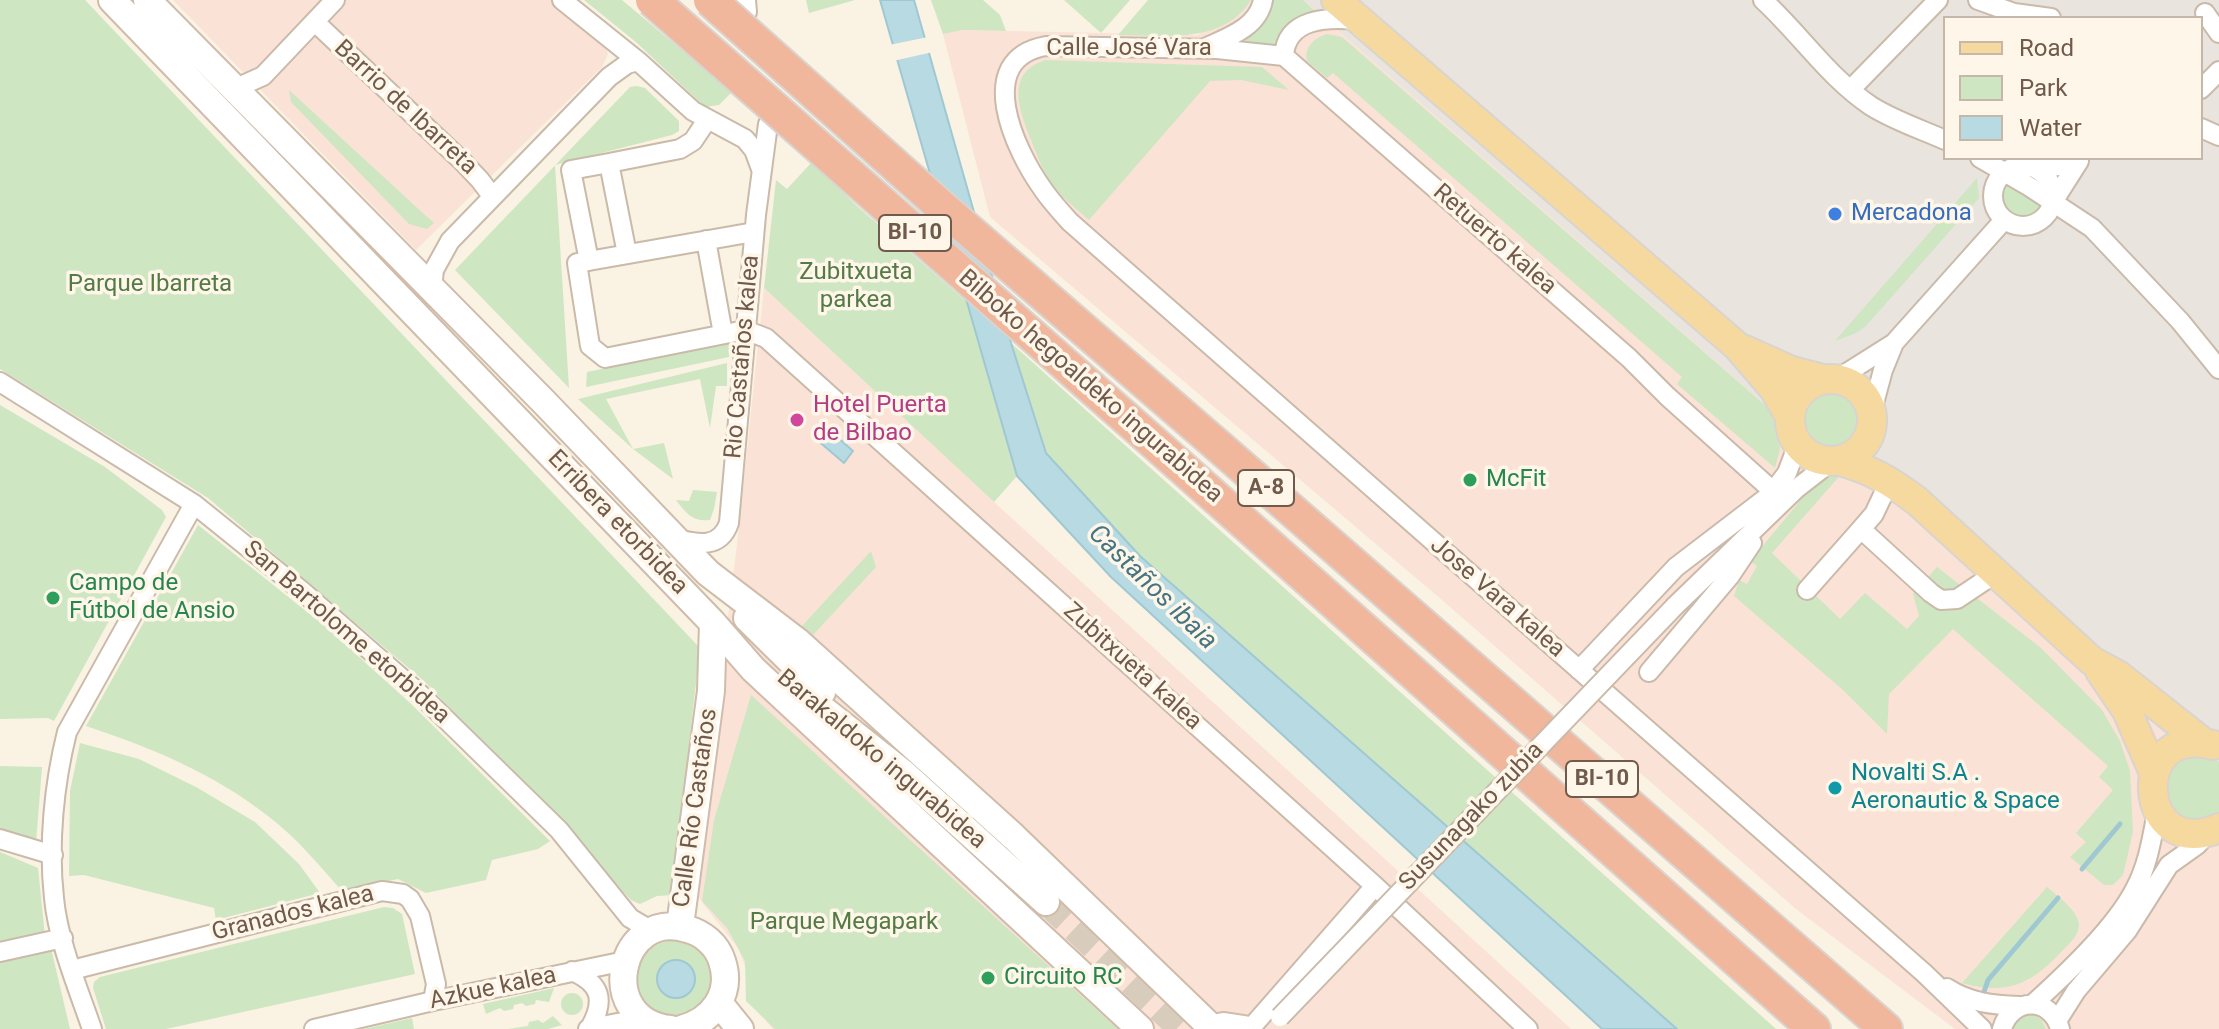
<!DOCTYPE html>
<meta charset="utf-8">
<style>
body{margin:0}
#map{position:relative;width:2219px;height:1029px;overflow:hidden;background:#faf2e2;font-family:Roboto,sans-serif}
canvas{display:block}
.legend{position:absolute;left:1943px;top:16px;width:260px;height:144px;box-sizing:border-box;background:#fef6e8;border:2px solid #c5b8a9;margin:0;padding:10px 14px;list-style:none;font-size:24px;color:#705a4b}
.legend li{display:flex;align-items:center;gap:16px;height:40px}
.legend b{width:40px;border:2px solid #c5b8a9}
</style>
<div id="map">
<canvas width="2219" height="1029"></canvas>
<ul class="legend">
<li><b style="height:10px;background:#f5d99f"></b>Road</li>
<li><b style="height:22px;background:#cfe6c2"></b>Park</li>
<li><b style="height:22px;background:#b8dae2"></b>Water</li>
</ul>
</div>
<script>
const g = document.querySelector('canvas').getContext('2d');
g.lineJoin = 'round';
function fillPath(path, color) {
  g.fillStyle = color;
  g.fill(path, 'evenodd');
}
function strokePath(path, color, width, dash) {
  g.strokeStyle = color;
  g.lineWidth = width;
  g.lineCap = dash ? 'butt' : 'round';
  g.setLineDash(dash || []);
  g.stroke(path);
}
function write(font, color, halo, rows, align = 'center') {
  g.font = font + ' Roboto,sans-serif';
  g.lineWidth = 7;
  g.setLineDash([]);
  g.textBaseline = 'middle';
  g.strokeStyle = halo;
  g.fillStyle = color;
  for (const [text, x, y, turn = 0] of rows) {
    g.save();
    g.translate(x, y);
    g.rotate((+turn || 0) * Math.PI / 180);
    g.textAlign = isNaN(turn) ? turn : align;
    if (halo) g.strokeText(text, 0, 0);
    g.fillText(text, 0, 0);
    g.restore();
  }
}
fillPath(new Path2D(`
 M173,0H554L604,41L608,54L602,67L416,250Z
 M1251,0H1303L1774,413L1833,420L2207,775L2219,776V1029H1955L1796,909L1442,600L990,217L943,34L963,30L1197,35Z
 M764,288L994,502L1571,1029H773L766,1021L738,948L694,892L738,536Z`), '#fae3d6');
fillPath(new Path2D(`
 M1303,0H2219V776L2207,775L1833,420L1774,413ZM1945,18H2201V158H1945Z`), '#e9e4dd');
fillPath(new Path2D(`
 M0,0H85L700,648L672,895L657,896L640,904L631,900L424,681L208,498L0,369Z
 M584,0H622L732,92L719,105L705,107L637,43Z
 M806,0H855L809,13Z
 M931,0H983L1000,15L1006,31L963,30L943,34Z
 M1064,0H1130L1101,33Z
 M1148,0H1251C1223,45 1164,35 1118,35Z
 M1273,0H1303L1317,13C1295,17 1281,26 1274,48L1223,45L1266,14Z
 M1327,34L1342,37L1774,413L1780,449L1775,468L1677,384L1682,377L1333,73L1327,78L1307,61C1304,47 1314,38 1327,34Z
 M1045,60L1262,67L1289,90L1241,80L1210,81L1089,220C1076,209 1063,198 1053,185C1043,172 1037,155 1031,140C1020,111 1004,74 1045,60Z
 M637,86L645,88L679,121V131L672,135L555,165L569,388L455,270L630,87Z
 M289,90L425,215L434,223L427,229L409,224L291,102Z
 M812,162L856,205L967,302L1017,476L994,502L764,288L776,180L787,189Z
 M1977,178L1979,198L1865,327L1856,333L1835,341Z
 M2009,181L2045,202C2021,237 1985,202 2009,181Z
 M729,343V357L586,387L587,372Z
 M1011,343L1776,1029H1673L1140,556L1046,453Z
 M727,363V386H716L710,428L700,379L606,399L633,449L664,443L673,479L633,449L578,399Z
 M1799 421a32 32 0 1 1 64 0a32 32 0 1 1-64 0Z
 M0,405L105,467L162,510L166,517L54,721L48,718L0,719Z
 M1844,471L1772,553L1840,619L1865,593L1907,629L1919,616L1913,594L1937,567L2041,648L2102,710L2120,741L2130,771L2133,832L2123,875L2113,885H2104L2070,857L2086,842L2076,833L2113,790L2099,777L2108,766L1953,629L1889,694L1887,734L1843,690L1734,596L1739,580L1747,584L1757,566L1750,561L1820,477Z
 M693,490L717,492L714,509L710,520C692,522 686,513 676,500L689,501Z
 M198,525L326,627L410,703L550,841L538,849L492,860L486,880L426,893L398,879L342,891C319,865 296,837 268,816C213,773 152,748 86,726Z
 M871,551L876,567L813,635L802,626Z
 M751,695L1118,1029H775L746,1001L745,961L727,928L702,901L714,820Z
 M80,743L139,759L196,787L255,822L299,864L320,893L216,920L214,908L84,875L69,876L70,791Z
 M2189,754L2213,757L2219,762V815L2186,821L2169,808C2164,776 2161,772 2189,754Z
 M0,766L42,767L36,843L0,829Z
 M0,852L38,868L45,936L0,946Z
 M2047,887C2057,896 2078,910 2079,925C2079,935 2069,944 2062,951C2032,984 2006,996 1962,983Z
 M384,907L393,908L402,914L415,974L166,1029H106L93,988L94,982L100,977Z
 M637 978a38 38 0 1 1 76 0a38 38 0 1 1-76 0Z
 M51,948L70,1029H0V960Z
 M554,988L549,1002L536,1000L535,1004L526,1006L522,1003L514,1005L513,1009L504,1011L500,1008L486,1014L483,1004Z
 M561 1004a11 11 0 1 1 22 0a11 11 0 1 1-22 0Z
 M2031,1014L2041,1019L2046,1029H2012L2020,1017Z
 M553,1016L562,1025L548,1029H508L528,1026L529,1022L538,1020L543,1023Z
 M412,1018L414,1029H364Z`), '#cfe6c2');
const water = new Path2D(`
 M880,0H914L1011,343L1046,453L1140,556L1677,1029H1602L1111,577L1017,476Z
 M826,427L853,451L844,463L816,439Z
 M657 979a19 19 0 1 1 38 0a19 19 0 1 1-38 0Z`);
fillPath(water, '#b8dae2');
strokePath(water, '#9fc8d3', 2);
fillPath(new Path2D(`
 M928,37L933,52L893,61L889,45Z`), '#faf2e2');
strokePath(new Path2D(`
 M2082,869L2120,824
 M1984,992L1988,980L2058,898`), '#9fc8d3', 5);
strokePath(new Path2D(`
 M1046,902L1181,1029`), '#d8ccbc', 26, [26, 13]);
const street = new Path2D(`
 M562,0L638,61L693,111L745,139L754,150L761,169
 M746,0L747,12
 M1763,0C1800,34 1829,78 1871,106C1893,120 1920,129 1945,140
 M1978,0L2014,13L2051,18
 M2205,13L2219,33
 M315,22L462,161L480,180L492,196
 M1207,47C1229,37 1258,27 1263,0
 M1284,56L1217,49L1046,46C972,59 1015,150 1042,188C1050,200 1060,211 1070,222L1924,973L1982,1029
 M1284,56L1629,358L1667,396L1774,492L1676,567L1579,670
 M1284,56C1286,18 1328,17 1357,20
 M234,89L263,76L335,0
 M1851,89L1938,0
 M2201,89L2219,71
 M2201,128L2219,136
 M1980,158L2030,187L2092,228L2180,321L2219,369
 M609,163L680,149L693,141L707,120
 M1993 196a30 30 0 1 1 60 0a30 30 0 1 1-60 0Z
 M2032,167L2049,168L2079,161L2053,202
 M754,232L577,263L590,346L605,358L745,330L766,338L1375,886L1528,1029
 M706,240L723,334
 M589,261L571,170L609,163L627,254
 M432,288L434,270L450,241L609,77L627,64L638,61
 M1837,379L1894,343L2004,220
 M0,382L194,504L302,591L421,695L559,830L630,918L652,931
 M1872,411L1883,370L1894,343
 M1890,480L1874,514L1861,529L1931,593L1941,600L1957,599L1996,573
 M1766,501L1787,473L1798,444
 M676,539C698,544 720,549 729,523L756,215L768,124
 M1807,590L1861,529
 M1675,606L1796,489L1832,461
 M1649,672L1730,576L1752,543
 M0,839L53,855
 M0,952L63,938
 M72,970L382,891L403,894L410,899L420,916L436,984L433,1001
 M572,971C602,984 605,1001 590,1028
 M1947,988C1970,1003 1993,1005 2020,1006
 M2033,1004C2066,974 2115,928 2135,889C2148,865 2152,838 2157,812
 M2057,1021L2076,991L2127,931L2169,865L2197,845L2208,833
 M92,1029C78,988 58,941 54,898C48,844 54,784 67,732L194,504
 M314,1029L433,1001L625,961
 M588,1029L617,1023L645,1021
 M1250,1029L1375,886
 M2002,1029C2011,997 2051,996 2060,1029`);
const secondary = new Path2D(`
 M112,0L713,623L753,669L1140,1029
 M147,0L544,402L708,573L797,641L1014,837L1212,1028
 M747,618L822,692
 M791,684L903,773L1046,902
 M680,926L711,691L713,623
 M719,1003L740,1029
 M670,1029C594,1020 619,908 687,929C703,933 717,945 722,961C733,994 712,1021 681,1029
 M1210,1029L1224,1026L1244,1029`);
const primary = new Path2D(`
 M1336,0L1738,347L1774,389L1789,415
 M1745,350L1792,371L1823,379
 M1790 420a41 41 0 1 1 82 0a41 41 0 1 1-82 0Z
 M1840,461C1870,469 1892,482 1917,501L2092,661L2118,675L2204,743
 M2100,671L2127,711L2154,773
 M2213,745C2127,722 2137,864 2219,828`);
const highway = new Path2D(`
 M1216,444L1886,1029
 M1178,464L1814,1029`);
strokePath(street, '#cabaaa', 22);
strokePath(secondary, '#cfbcaa', 30);
strokePath(primary, '#dad4d0', 32);
strokePath(highway, '#dad4d0', 36);
strokePath(street, '#fff', 18);
strokePath(secondary, '#fff', 26);
strokePath(primary, '#f5d99f', 28);
strokePath(highway, '#f0b79d', 32);
const streetBridge = new Path2D(`
 M1280,1017L1675,606`);
const highwayBridge = new Path2D(`
 M652,0L1178,464
 M710,0L943,208L1216,444`);
strokePath(streetBridge, '#cabaaa', 22, []);
strokePath(highwayBridge, '#dad4d0', 36, []);
strokePath(streetBridge, '#fff', 18);
strokePath(highwayBridge, '#f0b79d', 32);
for (const [x, y, r, color] of [
 [1835,214,8,"#3f7fe0"],
 [797,420,8,"#d1479c"],
 [1470,480,8,"#2e9e5b"],
 [53,598,8,"#2e9e5b"],
 [1835,788,8,"#0f9aa8"],
 [988,978,8,"#2e9e5b"]
]) {
  const dot = new Path2D();
  dot.arc(x, y, r, 0, 2 * Math.PI);
  g.fillStyle = color;
  g.fill(dot);
  strokePath(dot, '#fef6e8', 3);
}
for (const [x, y, w] of [
 [915,233,72],
 [1266,488,56],
 [1602,779,72]
]) {
  const box = new Path2D();
  box.roundRect(x - w / 2, y - 18, w, 36, 6);
  g.fillStyle = '#fef6e8';
  g.fill(box);
  strokePath(box, '#705a4b', 2);
}
write('bold 22px', '#705a4b', null, [
 ["BI-10",915,233],
 ["A-8",1266,488],
 ["BI-10",1602,779]
]);
write('24px', '#705a4b', '#fef6e8', [
 ["Calle José Vara",1129,49],
 ["Barrio de Ibarreta",405,108,43],
 ["Retuerto kalea",1494,240,41],
 ["Rio Castaños kalea",743,357,-85],
 ["Bilboko hegoaldeko ingurabidea",1090,387,41],
 ["Erribera etorbidea",617,523,46],
 ["Jose Vara kalea",1497,598,41],
 ["San Bartolome etorbidea",346,633,41],
 ["Zubitxueta kalea",1132,667,42],
 ["Barakaldoko ingurabidea",881,760,40],
 ["Calle Río Castaños",696,808,-82],
 ["Susunagako zubia",1472,817,-46],
 ["Granados kalea",293,914,-14],
 ["Azkue kalea",493,989,-12]
]);
write('24px', '#366cbe', '#fef6e8', [
 ["Mercadona",1851,214]
], 'left');
write('24px', '#547a46', '#fef6e8', [
 ["Zubitxueta",856,273],
 ["parkea",856,301],
 ["Parque Ibarreta",150,285],
 ["Parque Megapark",844,923]
]);
write('24px', '#b23c85', '#fef6e8', [
 ["Hotel Puerta",813,406],
 ["de Bilbao",813,434]
], 'left');
write('24px', '#27864d', '#fef6e8', [
 ["McFit",1486,480],
 ["Campo de",69,584],
 ["Fútbol de Ansio",69,612],
 ["Circuito RC",1004,978]
], 'left');
write('24px', '#0d838f', '#fef6e8', [
 ["Novalti S.A .",1851,774],
 ["Aeronautic & Space",1851,802]
], 'left');
write('italic 26px', '#477582', '#fef6e8', [
 ["Castaños ibaia",1152,588,44]
]);
</script>
